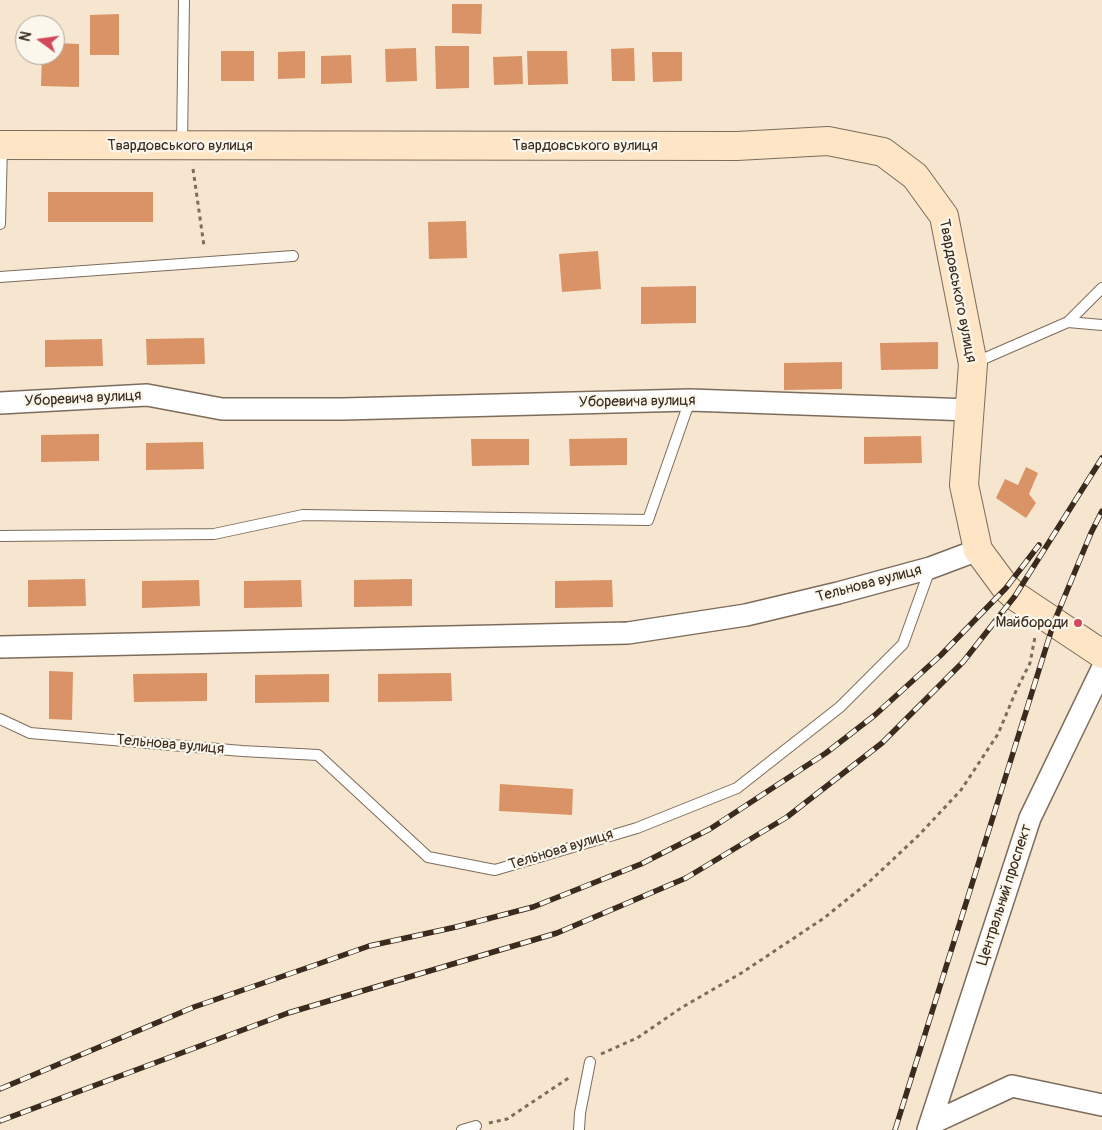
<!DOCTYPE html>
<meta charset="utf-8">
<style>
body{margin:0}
#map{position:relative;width:1102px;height:1130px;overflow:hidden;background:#f6e6cf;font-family:Pangolin,sans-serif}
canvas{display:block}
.north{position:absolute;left:15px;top:15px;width:50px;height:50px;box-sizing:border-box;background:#fbf7ec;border:1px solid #aea59a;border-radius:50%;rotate:284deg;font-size:14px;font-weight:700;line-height:20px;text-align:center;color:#3b2a1e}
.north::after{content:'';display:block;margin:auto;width:18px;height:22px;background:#d1495b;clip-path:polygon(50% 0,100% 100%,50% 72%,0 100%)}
</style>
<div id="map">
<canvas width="1102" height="1130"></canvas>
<div class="north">N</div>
</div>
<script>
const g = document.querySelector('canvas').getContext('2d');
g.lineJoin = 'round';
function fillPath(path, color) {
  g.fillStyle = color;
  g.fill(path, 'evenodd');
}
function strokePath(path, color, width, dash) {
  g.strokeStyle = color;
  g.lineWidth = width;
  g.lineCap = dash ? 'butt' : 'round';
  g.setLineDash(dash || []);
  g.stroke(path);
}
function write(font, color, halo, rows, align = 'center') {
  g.font = font + ' Pangolin,sans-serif';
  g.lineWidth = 4.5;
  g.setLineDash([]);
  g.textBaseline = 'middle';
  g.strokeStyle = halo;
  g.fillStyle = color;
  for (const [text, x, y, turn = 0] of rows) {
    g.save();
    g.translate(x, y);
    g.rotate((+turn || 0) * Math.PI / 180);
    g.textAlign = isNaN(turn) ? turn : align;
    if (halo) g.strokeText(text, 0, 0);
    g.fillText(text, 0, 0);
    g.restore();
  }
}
fillPath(new Path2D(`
 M452,4H482L481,34L452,33Z
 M119,14V55H90V15Z
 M55,43L79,44V87L41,86L42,55H55Z
 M435,46H469V88L436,89Z
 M416,48L417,81L386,82L385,49Z
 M634,48L635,81H612L611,49Z
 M221,51H254V81H221Z
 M305,51V78L278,79V52Z
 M527,51H567L568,84L528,85Z
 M652,52H682V81L653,82Z
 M351,55L352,83L321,84V56Z
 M522,56L523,84L494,85L493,57Z
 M48,192H153V222H48Z
 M466,221L467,258L429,259L428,222Z
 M598,251L601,289L562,292L559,254Z
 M696,286V323L641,324V287Z
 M204,338L205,364L147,365L146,339Z
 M102,339L103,366L45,367V340Z
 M938,342V369L881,370L880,343Z
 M842,362V389L784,390V363Z
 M99,434V461L41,462V435Z
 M921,436L922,463L864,464V437Z
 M627,438V465L570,466L569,439Z
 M471,439H529V465L472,466Z
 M203,442L204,469L146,470V443Z
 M1026,467L1038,473L1029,494L1036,503L1026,518L996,498L1005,479L1018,485Z
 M85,579L86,606L28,607V580Z
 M412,579V606L354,607V580Z
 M199,580L200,606L142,608V581Z
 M301,580L302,607L244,608V581Z
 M612,580L613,607L555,608V581Z
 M49,671L73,672L72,720L49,719Z
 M207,673V701L134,702L133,674Z
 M451,673L452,701L378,702V674Z
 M329,674V702L255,703V675Z
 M500,784L573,789L572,815L499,811Z`), '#d99366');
const service = new Path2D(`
 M182,144L184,0
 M0,224L2,147
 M0,277L293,256
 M1068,322L1102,325
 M974,363L1068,322L1102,288
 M0,536L214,534L303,515L648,520L690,400
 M0,719L30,733L242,751L318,755L428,857L495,870L637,828L737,788L840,707L903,644L930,569
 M462,1130L476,1126
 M579,1130L580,1113L590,1062`);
const minor = new Path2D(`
 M0,403L147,395L222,409H343L690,400L970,410
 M0,647L628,633L746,615L838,593L930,568L978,550
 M930,1124L1012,1086L1102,1105
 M928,1130L1030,818L1102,669`);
const secondary = new Path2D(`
 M0,145L737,146L828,141L883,152L915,176L944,216L973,364L964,485L978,550L1006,588L1015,596L1102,654`);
strokePath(service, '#7c6c5c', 12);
strokePath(minor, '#7c6c5c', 24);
strokePath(secondary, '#7c6c5c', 30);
strokePath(new Path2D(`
 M193,169L204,246
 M601,1054L637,1038L681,1008L743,972L824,918L870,881L919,835L961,790L998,734L1016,691L1030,663L1035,637
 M489,1123L507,1119L570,1077`), '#7c6c5c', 3, [4, 4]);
strokePath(service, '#fff', 10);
strokePath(minor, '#fff', 21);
strokePath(secondary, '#fde5c5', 28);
const rail = new Path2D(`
 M0,1089L194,1007L318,964L369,946L456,927L533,907L641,864L710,829L826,753L875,715L941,655L1006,588L1039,545
 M0,1121L288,1013L557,933L686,878L787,817L882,743L963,662L1015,596L1102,458
 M895,1130L1054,622L1091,533L1102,511`);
strokePath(rail, '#3b2a1e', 5.5);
strokePath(rail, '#fbf7ec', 4, [11]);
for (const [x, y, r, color] of [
 [1078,623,5,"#d1495b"]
]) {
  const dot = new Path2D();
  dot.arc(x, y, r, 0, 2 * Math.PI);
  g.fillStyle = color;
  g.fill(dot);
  strokePath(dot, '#fbf7ec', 2);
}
write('15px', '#3b2a1e', '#fbf7ec', [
 ["Твардовського вулиця",180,146],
 ["Твардовського вулиця",585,146],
 ["Твардовського вулиця",957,291,79],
 ["Уборевича вулиця",83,399,-3],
 ["Уборевича вулиця",637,402,-1],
 ["Тельнова вулиця",869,584,-15],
 ["Тельнова вулиця",170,745,5],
 ["Тельнова вулиця",561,850,-17],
 ["Центральний проспект",1005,895,-72]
]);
write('15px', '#3b2a1e', '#fbf7ec', [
 ["Майбороди",1068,623]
], 'right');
</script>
